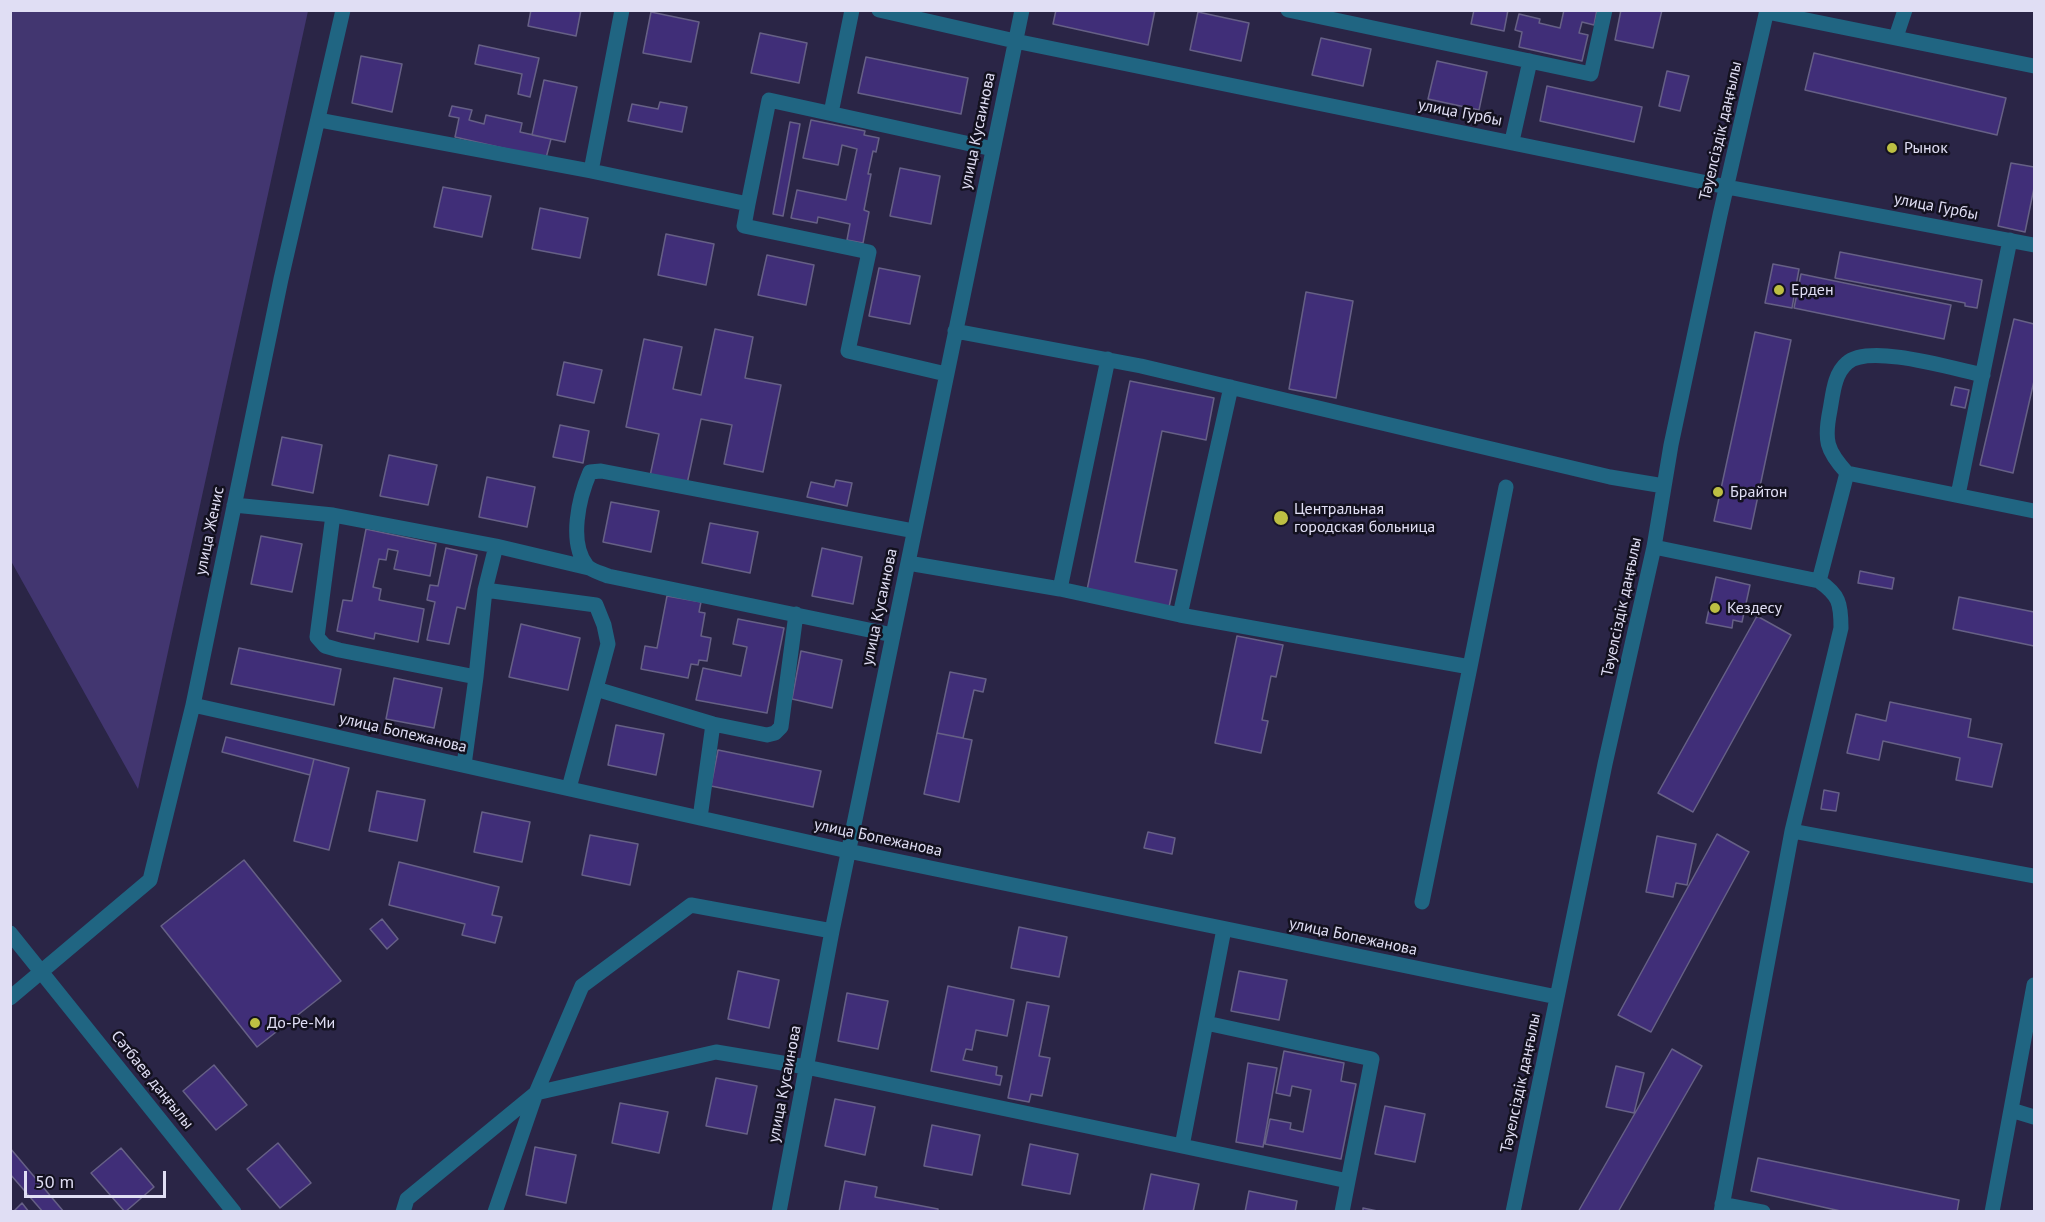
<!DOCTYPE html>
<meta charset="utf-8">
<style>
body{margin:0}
#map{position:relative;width:2045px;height:1222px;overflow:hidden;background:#2a2546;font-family:"PT Sans",sans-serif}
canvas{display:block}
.frame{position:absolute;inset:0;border:12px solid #e0def4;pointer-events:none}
.scale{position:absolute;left:24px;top:1171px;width:142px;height:27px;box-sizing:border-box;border:3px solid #e0def4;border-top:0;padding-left:8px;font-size:18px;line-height:21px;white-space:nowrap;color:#e0def4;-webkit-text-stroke:4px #13111f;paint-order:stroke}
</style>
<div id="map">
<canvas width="2045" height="1222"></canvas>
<div class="frame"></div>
<div class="scale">50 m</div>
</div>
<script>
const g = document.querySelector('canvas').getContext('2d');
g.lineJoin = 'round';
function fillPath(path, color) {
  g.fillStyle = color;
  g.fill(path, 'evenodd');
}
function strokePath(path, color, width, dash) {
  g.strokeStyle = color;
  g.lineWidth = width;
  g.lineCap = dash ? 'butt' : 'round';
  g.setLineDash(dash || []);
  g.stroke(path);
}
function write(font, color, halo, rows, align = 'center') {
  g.font = font + ' "PT Sans",sans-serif';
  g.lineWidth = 5;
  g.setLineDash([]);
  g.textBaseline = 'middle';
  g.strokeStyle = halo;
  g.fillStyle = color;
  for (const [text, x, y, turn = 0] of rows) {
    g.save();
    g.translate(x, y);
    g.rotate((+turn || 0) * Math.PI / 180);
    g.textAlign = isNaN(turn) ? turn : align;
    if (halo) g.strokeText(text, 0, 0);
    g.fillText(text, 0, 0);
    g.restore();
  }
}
fillPath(new Path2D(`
 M10,11H308L138,789L11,561Z`), '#423670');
const building = new Path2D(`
 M531,10H581L576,36L528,26Z
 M1056,10H1155L1148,45L1053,24Z
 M1474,10H1508L1504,31L1471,24Z
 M1564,10H1597L1594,25L1582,22L1579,33L1588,35L1582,61L1519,47L1522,32L1515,30L1519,14L1540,19L1539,23L1560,28Z
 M1621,10H1662L1653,48L1615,40Z
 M651,12L699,22L691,62L643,53Z
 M1198,12L1249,23L1241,61L1190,50Z
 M760,33L807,43L799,83L751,73Z
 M1321,38L1371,49L1363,86L1312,75Z
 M479,45L539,58L530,97L518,94L522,74L475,64Z
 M1814,53L2006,98L1997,135L1805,90Z
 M361,56L402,64L392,112L352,103Z
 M866,57L968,78L961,114L858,93Z
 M1437,61L1487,72L1479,110L1428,99Z
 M1667,71L1689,76L1680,111L1659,106Z
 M544,80L577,87L565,142L532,135Z
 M1547,86L1642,107L1634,142L1540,121Z
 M660,102L687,107L682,132L628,121L632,104L658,109Z
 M452,106L472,110L469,120L484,124L486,115L522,123L520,132L551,139L546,158L455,137L459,118L449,116Z
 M811,120L865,131L864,135L879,138L876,152L873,151L868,174H871L864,210L869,212L863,243L847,240L850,224L818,217L817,223L791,218L797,190L846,200L857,149L842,145L838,165L803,158Z
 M790,122L800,124L783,216L773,214Z
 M2011,163L2034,167V188L2025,232L1998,226Z
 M900,168L940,176L931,224L890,216Z
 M443,187L491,196L482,237L434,227Z
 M540,208L588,218L580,258L532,249Z
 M666,234L714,244L706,285L658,275Z
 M1840,252L1982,280L1977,308L1965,306V303L1835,278Z
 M767,255L814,265L806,305L758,295Z
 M1773,264L1799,269L1792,308L1765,303Z
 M879,268L920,276L910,324L869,316Z
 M1801,274L1951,305L1944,339L1794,308Z
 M1306,292L1353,301L1336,398L1289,389Z
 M2014,319L2034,324V381L2013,473L1980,465Z
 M715,329L753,337L745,378L781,385L763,472L724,464L732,425L701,419L687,484L650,476L659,434L626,427L644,339L682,347L673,389L701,395Z
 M1755,332L1791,340L1751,529L1714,521Z
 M564,362L602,370L594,403L557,395Z
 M1130,381L1214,398L1206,440L1162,431L1135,562L1177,570L1169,607L1087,590Z
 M1955,387L1969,390L1965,408L1951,405Z
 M560,425L589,431L583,463L553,457Z
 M282,437L322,445L313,493L272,485Z
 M389,455L437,465L428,505L380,496Z
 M487,477L535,487L527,527L479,517Z
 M836,480L852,483L847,506L807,497L811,482L834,487Z
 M611,502L659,511L651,552L603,542Z
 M710,523L758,532L750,573L702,563Z
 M366,529L436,544L430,576L394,569L398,551L388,549L386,560L379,559L373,587L381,589L379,600L424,609L418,642L375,633L374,639L337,631L343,600L352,601Z
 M261,536L302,544L292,592L251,584Z
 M446,548L477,555L465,609L457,607L449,644L427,640L435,602L427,600L430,585L438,586Z
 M822,548L862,557L853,604L812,596Z
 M1860,571L1894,578L1892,589L1858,583Z
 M1716,577L1750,585L1742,622L1733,620L1732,628L1706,623Z
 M667,596L701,602L699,612L705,613L701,636L711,638L707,661L699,660L698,665L691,664L688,678L641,669L645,646L657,648Z
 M1959,597L2034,612V646L1953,629Z
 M1757,616L1791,635L1693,812L1658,793Z
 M738,619L784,628L767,713L696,700L703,668L741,676L747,647L733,644Z
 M521,624L580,638L568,690L509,677Z
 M1237,636L1283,645L1276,677L1271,676L1262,720L1268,721L1261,753L1215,743Z
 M239,648L341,669L334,705L231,684Z
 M801,651L842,660L832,708L792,699Z
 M950,672L986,679L983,692L974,690L963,738L937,733Z
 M394,678L442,688L434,728L386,719Z
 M1890,702L1971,719L1968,737L2002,744L1992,787L1956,780L1960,758L1883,741L1879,760L1847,753L1856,714L1886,721Z
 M616,725L664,734L656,775L608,765Z
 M937,733L972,740L959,802L924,794Z
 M226,737L314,759L310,775L222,752Z
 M718,750L821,771L813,807L711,786Z
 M314,759L349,768L329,850L294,841Z
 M1824,790L1839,793L1836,811L1821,809Z
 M377,791L425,800L417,841L369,831Z
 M482,812L530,822L522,862L474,852Z
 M1148,832L1175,838L1172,854L1144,848Z
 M1717,834L1749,852L1651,1032L1618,1015Z
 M590,835L638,844L630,885L582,875Z
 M1657,836L1696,844L1687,885L1676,883L1673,897L1646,892Z
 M244,860L341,981L257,1047L161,926Z
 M399,862L499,887L492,915L502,917L495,943L462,935L465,924L389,905Z
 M382,919L398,939L387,949L370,929Z
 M1019,927L1067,937L1059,977L1011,968Z
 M738,971L779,980L769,1028L728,1019Z
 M1239,971L1287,980L1279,1020L1231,1011Z
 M948,986L1014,1000L1007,1036L976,1030L972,1050L966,1049L963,1060L997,1067L996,1075L1002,1076L1000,1085L931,1071Z
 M847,993L888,1001L878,1049L838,1041Z
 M1027,1002L1049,1006L1039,1056L1050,1058L1042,1096L1031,1094L1029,1102L1008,1098Z
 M1672,1049L1702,1066L1618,1212H1578Z
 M1284,1051L1344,1063L1341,1081L1356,1084L1341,1159L1265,1144L1270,1119L1291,1123L1290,1129L1303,1132L1311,1090L1292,1086L1290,1096L1276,1093Z
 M1248,1063L1277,1068L1263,1147L1236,1142Z
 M214,1065L247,1105L216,1130L183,1091Z
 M1616,1066L1644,1073L1634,1113L1606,1107Z
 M716,1078L757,1086L747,1134L706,1126Z
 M835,1099L875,1107L865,1155L825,1146Z
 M620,1103L668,1112L659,1153L612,1143Z
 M1385,1106L1425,1114L1415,1162L1375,1154Z
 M932,1125L980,1135L972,1175L924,1166Z
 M278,1143L311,1183L280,1208L247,1169Z
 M1030,1144L1078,1154L1070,1194L1022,1185Z
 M535,1147L576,1155L566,1203L526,1195Z
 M10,1148L64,1212H43L10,1174Z
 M121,1148L154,1187L125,1212L91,1173Z
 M1758,1158L1959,1200L1957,1212H1845L1751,1191Z
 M1151,1174L1199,1184L1193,1212H1143Z
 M845,1181L877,1187L875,1197L938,1209V1212H839Z
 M1249,1191L1297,1201L1295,1212H1245Z
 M22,1203L29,1212H13Z
 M1363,1208L1382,1212H1363Z`);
fillPath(building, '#402e78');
strokePath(building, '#666086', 1.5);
strokePath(new Path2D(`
 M879,10L1015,41L1727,187L2034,245
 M1288,10L1591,74L1605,10
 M1767,12L2034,66
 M1896,37L1905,10
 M831,113L852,10
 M319,120L591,171L622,10
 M1512,141L1530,61
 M591,171L748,204L744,226L869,252L848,351L946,374
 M748,204L769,100L993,149
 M955,331L1141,366L1610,477L1664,486
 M1983,375C1954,369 1869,343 1847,363C1834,374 1833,394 1830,410C1824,440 1826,450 1847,473L2034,511
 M1958,495L2010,240
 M234,505L333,515L317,637L325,646L339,650L476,677L464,765
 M333,515L496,546
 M1654,547L1819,581C1839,595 1841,603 1841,628L1792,831L1721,1212
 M908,563L1060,589L1180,615L1231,387
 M1819,581L1847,473
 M1060,589L1108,359
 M485,590L596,605L604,625L608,644L569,788
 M1180,615L1470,667L1422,902
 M893,635L608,576C601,573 592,571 587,566C568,543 579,497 590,472L601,471L914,531
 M1470,667L1506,487
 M476,677L485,590L496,546L589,568
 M596,689L713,724L767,735L775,733L781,727L796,614
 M193,705L848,851L1557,997
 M700,818L713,724
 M1792,831L2034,876
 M10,933L234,1212
 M10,998L150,880L193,705L281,279L343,10
 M1206,1023L1372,1059L1348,1181
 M2011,1110L2034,1117
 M1182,1146L1348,1181L1342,1212
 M1722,1204L1763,1212
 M403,1212L407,1199L536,1093L582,986L691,905L832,931
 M495,1212L536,1093L716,1052L806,1067L1182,1146L1224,929
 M779,1212L832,931L1022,10
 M1513,1212L1605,764L1654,547L1671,445L1720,215L1767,10
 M1992,1212L2034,985`), '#206582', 15);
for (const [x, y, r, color] of [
 [1892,148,6,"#bdbf43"],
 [1779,290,6,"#bdbf43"],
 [1718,492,6,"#bdbf43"],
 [1281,518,8,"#bdbf43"],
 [1715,608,6,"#bdbf43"],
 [255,1023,6,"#bdbf43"]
]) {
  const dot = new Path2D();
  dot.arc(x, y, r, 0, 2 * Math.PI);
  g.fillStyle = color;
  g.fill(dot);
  strokePath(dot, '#13111f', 2);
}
write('16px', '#e0def4', '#13111f', [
 ["улица Гурбы",1460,113,11],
 ["улица Кусаинова",978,131,-78],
 ["Тәуелсіздік даңғылы",1721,131,-77],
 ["улица Гурбы",1936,207,11],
 ["улица Женис",210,531,-78],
 ["улица Кусаинова",880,607,-78],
 ["Тәуелсіздік даңғылы",1622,607,-78],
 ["улица Бопежанова",403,733,13],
 ["улица Бопежанова",878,838,12],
 ["улица Бопежанова",1353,937,12],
 ["Сәтбаев даңғылы",152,1080,51],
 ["Тәуелсіздік даңғылы",1521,1083,-78],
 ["улица Кусаинова",785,1084,-79]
]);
write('16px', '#e0def4', '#13111f', [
 ["Рынок",1904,148],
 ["Ерден",1791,290],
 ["Брайтон",1730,492],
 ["Центральная",1294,509],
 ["городская больница",1294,527],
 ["Кездесу",1727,608],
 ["До-Ре-Ми",267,1023]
], 'left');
</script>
